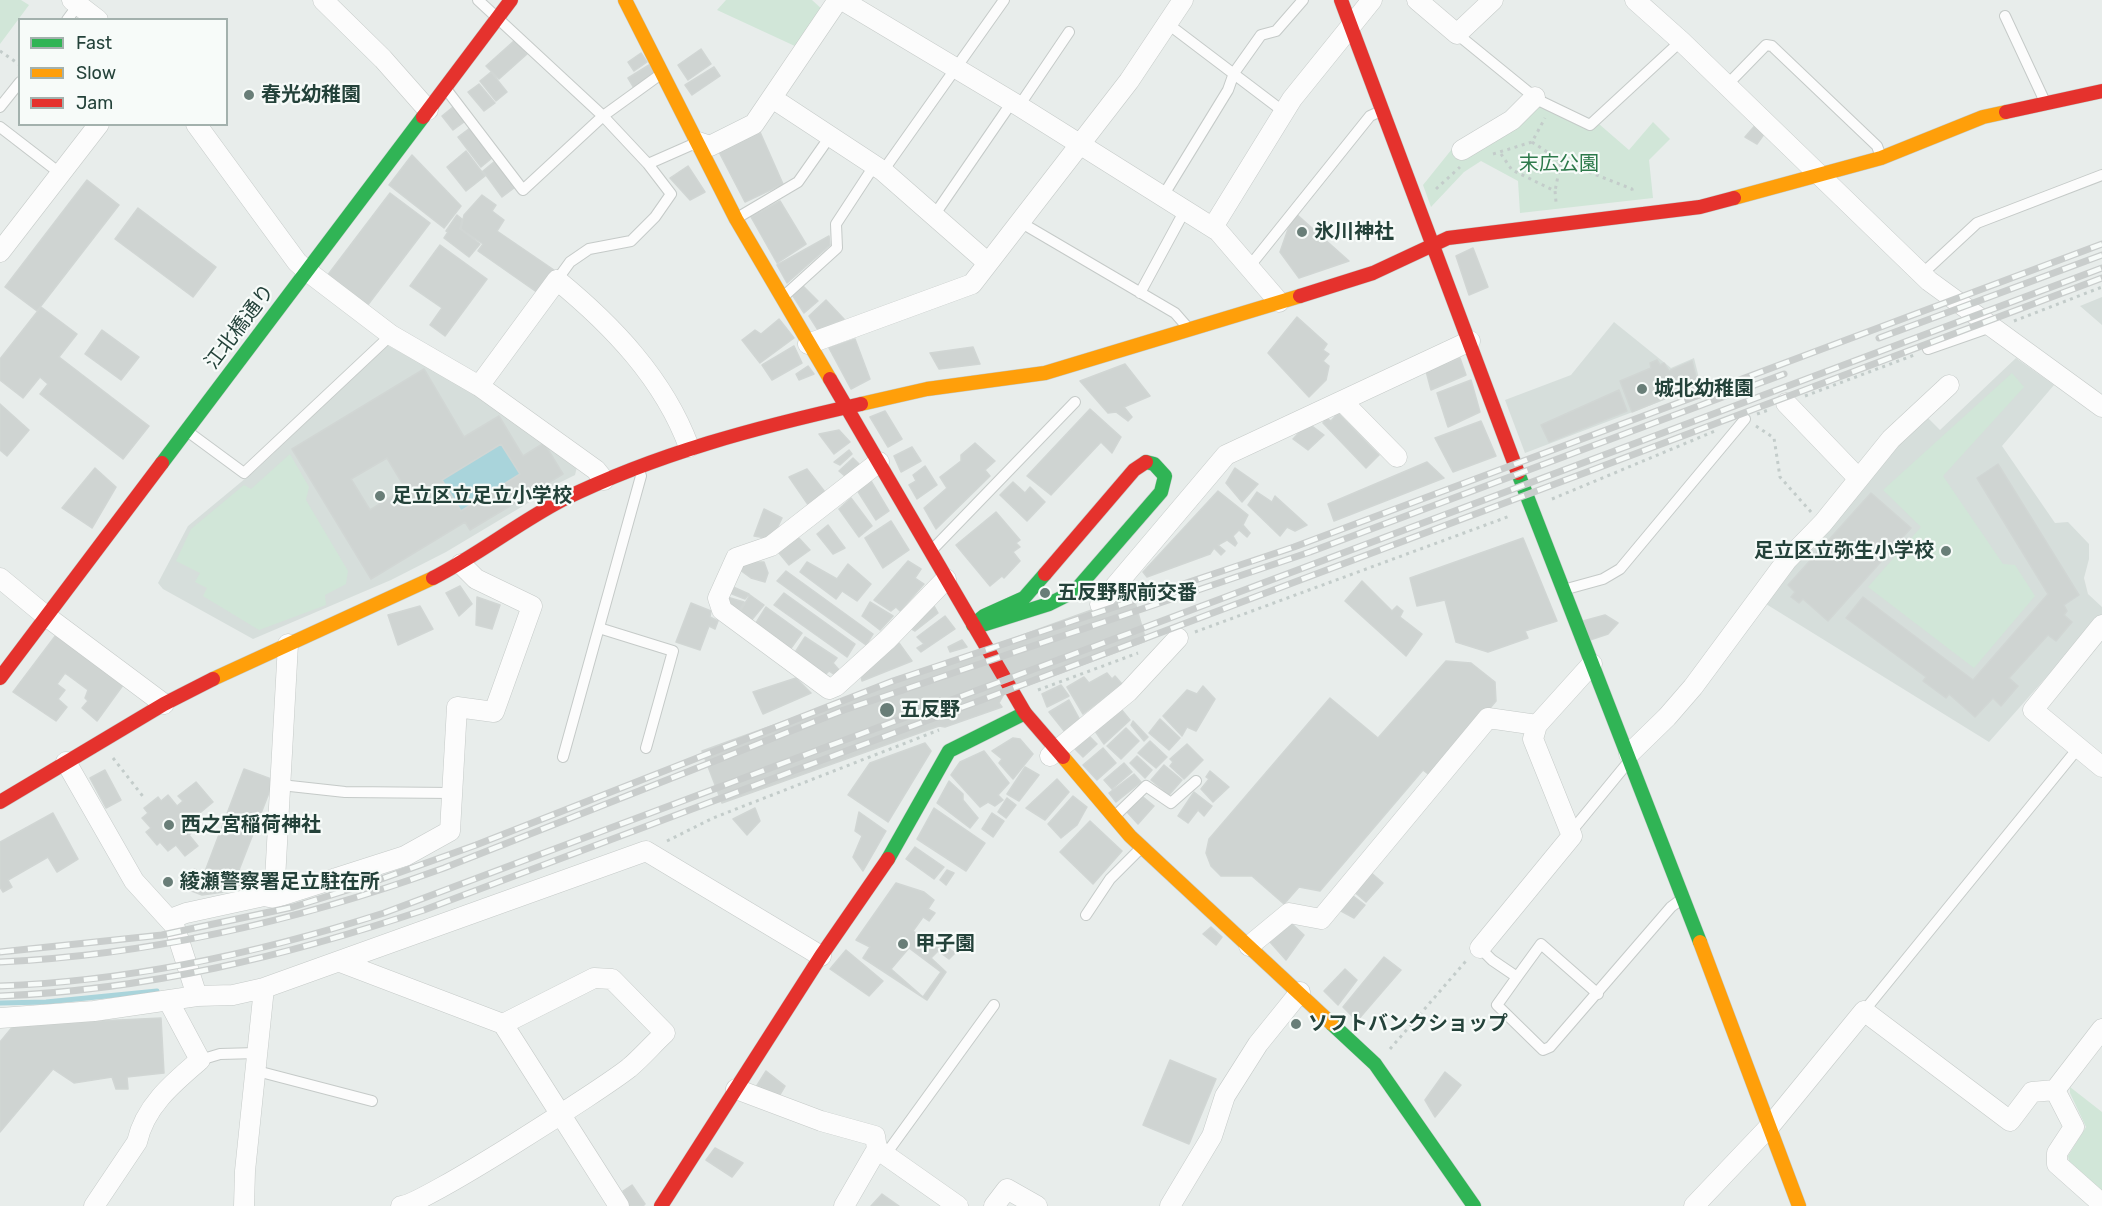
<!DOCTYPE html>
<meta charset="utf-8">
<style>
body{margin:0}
#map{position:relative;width:2102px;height:1206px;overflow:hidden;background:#e8edeb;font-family:Rubik,sans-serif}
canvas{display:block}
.legend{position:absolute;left:18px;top:18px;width:210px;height:108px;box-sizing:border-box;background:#f7fbf9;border:2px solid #a3b1ad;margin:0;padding:8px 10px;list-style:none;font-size:18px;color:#24423a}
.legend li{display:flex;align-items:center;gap:12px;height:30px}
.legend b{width:30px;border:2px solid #a3b1ad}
</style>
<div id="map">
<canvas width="2102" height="1206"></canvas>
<ul class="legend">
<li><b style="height:8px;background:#30b455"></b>Fast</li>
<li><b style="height:8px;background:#ff9f0a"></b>Slow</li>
<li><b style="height:8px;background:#e5322d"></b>Jam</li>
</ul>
</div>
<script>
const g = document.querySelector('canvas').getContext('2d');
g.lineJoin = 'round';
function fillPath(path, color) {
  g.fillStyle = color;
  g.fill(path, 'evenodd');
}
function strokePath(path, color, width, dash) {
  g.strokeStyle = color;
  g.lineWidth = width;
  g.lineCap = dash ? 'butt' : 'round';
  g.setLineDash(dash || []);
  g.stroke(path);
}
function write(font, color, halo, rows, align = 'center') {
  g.font = font + ' Rubik,"Noto Sans JP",sans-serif';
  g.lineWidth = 4.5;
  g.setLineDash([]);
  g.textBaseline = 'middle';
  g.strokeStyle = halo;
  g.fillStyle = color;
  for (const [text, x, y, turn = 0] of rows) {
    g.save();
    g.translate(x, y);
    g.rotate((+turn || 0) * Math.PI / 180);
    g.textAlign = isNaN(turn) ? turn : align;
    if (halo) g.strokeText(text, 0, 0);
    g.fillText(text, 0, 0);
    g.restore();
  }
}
fillPath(new Path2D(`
 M2102,297V325L2080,306Z
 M1614,322L1671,368L1694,358L1701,386L1525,453L1505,400L1571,375Z
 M387,345L471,391L577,467L575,475L545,490L528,503L446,552L391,580L253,639L163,589L158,583L188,526L258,468Z
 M2016,358L2054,385L2002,446L2055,523L2068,522L2089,544V559L2084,578L2088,594L2102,607V614L1989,742L1766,604L1790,565L1895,445L1926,416L1940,430Z`), '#d6dedb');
fillPath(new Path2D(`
 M0,0H21L29,5L0,44Z
 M726,0H812L824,11L797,47L717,10Z
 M1538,105L1587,129L1599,124L1629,150L1653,122L1670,139L1649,160L1653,198L1520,213L1518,181L1481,161L1464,172L1431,207L1423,185L1452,149L1463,156Z
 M2012,373L2024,387L1943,476L2003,564L2015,565L2035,596L1974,668L1868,587L1921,527L1883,490Z
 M290,454L309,487L306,500L348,571L346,584L325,595L326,605L259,630L203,596L207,588L195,582L200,573L176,561L191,529L244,485L251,489Z
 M2070,1087L2102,1112V1191L2069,1161L2068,1156L2086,1127L2070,1093Z`), '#d1e6d8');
fillPath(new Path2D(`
 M501,444L520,474L461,511L442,480Z`), '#a9d4db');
strokePath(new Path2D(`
 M0,1003L46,1002L157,991`), '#a9d4db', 5);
const building = new Path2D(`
 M515,40L527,54L499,79L486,66Z
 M701,49L711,64L688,80L678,65Z
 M641,53L647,62L634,71L628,62Z
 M649,65L656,75L634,88L628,78Z
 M714,67L720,76L692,95L685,85Z
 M491,72L507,92L496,101L480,81Z
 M479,84L495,103L484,111L468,92Z
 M453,107L464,122L453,130L442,116Z
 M1758,122L1767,130L1757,144L1745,137Z
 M470,128L492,158L481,167L458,137Z
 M760,132L783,184L745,202L719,152Z
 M466,151L485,176L466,191L447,167Z
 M412,155L461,206L444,228L389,185Z
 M495,161L514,188L502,197L483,171Z
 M688,166L705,192L690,200L670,178Z
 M87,180L119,205L37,311L5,287Z
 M390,193L430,223L367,306L327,276Z
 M482,195L496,205L492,211L504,220L497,231L554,270L538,293L478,251L483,244L461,229L464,215Z
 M780,201L806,244L777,263L751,217Z
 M138,208L216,267L193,297L115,239Z
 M1294,212L1349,261L1299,278L1280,252Z
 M457,215L462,219L460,229L480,244L469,257L444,238L448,232L446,231Z
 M829,236L830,245L787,283L777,265Z
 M440,245L487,279L445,336L430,325L442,308L410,286Z
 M1473,248L1488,287L1469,295L1456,256Z
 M803,286L818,301L804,313L793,296Z
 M826,300L844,319L818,330L809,316Z
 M41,307L77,334L59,357L149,426L123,459L40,394L48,384L40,377L23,398L0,380V359Z
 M1297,317L1327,344L1323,350L1329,354L1323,361L1329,366L1326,380L1309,397L1268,353Z
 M779,319L794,338L760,363L742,340L755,330L761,334Z
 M102,330L139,357L121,380L85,354Z
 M855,339L870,379L851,389L829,348Z
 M794,346L802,363L772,380L762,365Z
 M973,347L980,364L939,369L930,353Z
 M1460,358L1466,375L1431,390L1426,371Z
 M1657,360L1660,365L1664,363L1669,371L1692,361L1698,385L1632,412L1620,381L1651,368L1650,363Z
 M1125,364L1150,396L1124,407L1132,417L1128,421L1116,412L1108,413L1080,381Z
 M808,366L814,374L799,380L796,374Z
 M424,369L464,437L499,416L523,456L544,443L563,474L470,530L465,522L371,579L292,449ZM501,444L520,474L461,511L442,480ZM387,458L405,488L370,510L351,479Z
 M1471,380L1480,412L1448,427L1437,393Z
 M1619,390L1627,411L1549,442L1541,425Z
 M0,404L29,430L7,456L0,450Z
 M1090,409L1121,437L1112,453L1101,442L1051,495L1027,476Z
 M885,411L902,439L888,447L870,417Z
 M1338,413L1379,455L1366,468L1323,423L1326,418L1331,421Z
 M1481,421L1496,456L1453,472L1435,438Z
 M1308,423L1324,435L1308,450L1293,439Z
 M839,430L850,442L834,454L819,434Z
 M975,443L995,461L985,470L990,476L936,529L924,508L947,488L940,477L961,461V455Z
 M912,447L921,461L901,472L894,456Z
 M849,450L852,454L840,465L834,462Z
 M853,458L859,464L846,477L839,471Z
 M1427,462L1444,478L1334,521L1328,504Z
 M1998,464L2079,595L2064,605L2067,611L2064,615L2072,622L2056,641L2048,635L2009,678L2018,686L2001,706L1993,698L1975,717L1949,694L1946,698L1923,681L1926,677L1846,618L1863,597L1973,680L2048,594L1977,478Z
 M925,466L937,485L917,499L909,485L916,481L913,475Z
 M95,468L116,487L92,528L62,508Z
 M1235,468L1258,484L1242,502L1226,483Z
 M807,469L825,492L809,506L789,477Z
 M871,481L889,511L876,520L857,490Z
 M1013,482L1025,493L1030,487L1045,502L1027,521L1000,495Z
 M1218,491L1248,515L1243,525L1250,533L1247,537L1239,530L1233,536L1237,543L1235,546L1227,540L1218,545L1225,551L1221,555L1214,548L1210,554L1147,577L1143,572Z
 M1257,492L1272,502L1275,496L1307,525L1295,531L1287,527L1280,536L1248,505Z
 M1871,493L1911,528L1828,621L1803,599L1799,603L1791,597L1795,592L1788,585Z
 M851,498L872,526L859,537L839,509Z
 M764,509L782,518L772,539L754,536Z
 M996,512L1020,540L1016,543L1020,547L1013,552L1020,561L1004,578L1002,576L990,586L956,545Z
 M891,521L909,550L883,568L865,538Z
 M828,525L845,548L833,554L817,534Z
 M797,536L810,550L789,565L779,553Z
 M1523,538L1557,621L1525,631L1528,638L1488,652L1456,642L1445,600L1417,606L1410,578Z
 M908,561L921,569L915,578L924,584L900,611L896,607L891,611L874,600Z
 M745,562H764L768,573L765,582L751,578L740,570Z
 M807,562L837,579L848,564L871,584L857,601L842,591L836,599L800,572Z
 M786,571L873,634L866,645L777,581Z
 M1362,581L1392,611L1397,606L1403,611L1400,617L1422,634L1406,656L1345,601Z
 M460,586L472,604L459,616L446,593Z
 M731,586L749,594L745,599L727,592Z
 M784,593L855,644L847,657L774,605Z
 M750,595L764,605L750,622L738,615Z
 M1133,595L1146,641L1004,694L999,703L1002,707L945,727L939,726L722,803L702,751Z
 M477,597L500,605L492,629L476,625Z
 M727,597L744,602L739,611L726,600Z
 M870,602L893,616L880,630L862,616Z
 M691,603L711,611L710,617L718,621L715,629L709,626L700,650L676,642Z
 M933,604L938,613L915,631L910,628Z
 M420,606L433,629L398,645L388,615Z
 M766,607L802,633L789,651L754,626Z
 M1605,615L1618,623L1608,634L1590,640L1583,621Z
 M945,616L955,629L921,652L917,648L924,644L917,637Z
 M59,631L126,681L97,721L82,708L88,701L85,698L88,690L65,673L57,684L65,690L58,699L67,707L56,721L13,692Z
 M805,637L837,658L833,663L840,671L835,675L829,671L823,677L794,654Z
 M962,640L967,647L950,652L948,647Z
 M899,643L912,661L862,681L861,676Z
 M1446,661L1471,663L1495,682L1496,701L1432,777L1423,770L1320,891L1299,887L1284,904L1252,876H1221L1211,866L1206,853L1209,839L1330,698L1378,738Z
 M1107,673L1112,679L1115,676L1122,684L1083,714L1067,687L1084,677L1089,683Z
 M796,678L811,693L763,714L753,692Z
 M1061,685L1069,696L1047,707L1042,694Z
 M1203,686L1215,699L1196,731L1187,727L1182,736L1163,716L1187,690L1197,694Z
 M1069,700L1080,720L1065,732L1049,712Z
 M1121,709L1130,720L1104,744L1095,731Z
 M1160,719L1180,738L1169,750L1149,733Z
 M1133,721L1148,737L1144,741L1131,725Z
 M1126,728L1139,741L1121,759L1107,746Z
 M1088,735L1097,744L1083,757L1074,748Z
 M1013,738L1020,739L1033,754L1013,779L999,763L1002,759L992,751Z
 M1150,741L1167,757L1156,768L1138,753Z
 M925,743L931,751L888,822L848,795L870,763Z
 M1187,744L1203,760L1184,779L1170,766L1173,762L1170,759Z
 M1103,748L1116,763L1097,780L1083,765Z
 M984,751L1009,783L998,795L1003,800L995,806L988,802L980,807L951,775L960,762Z
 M1137,756L1152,770L1145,778L1130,763Z
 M1124,763L1132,772L1112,789L1104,780Z
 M1164,765L1182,780L1169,795L1151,780Z
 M1025,767L1039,775L1019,801L1007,794Z
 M244,769L274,780L239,870L246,874L239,887L233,884L231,891L202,895L189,890L194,869L204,874Z
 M105,770L121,800L106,808L90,778Z
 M1210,771L1229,787L1213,802L1201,789L1209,779L1206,777Z
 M1134,774L1141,782L1116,802L1109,793Z
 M1057,779L1069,792L1045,820L1026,808Z
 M949,781L963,794V800L978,818L970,828L937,803Z
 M196,782L213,802L195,817L193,815L188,820L196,829L189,835L198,846L185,856L176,845L168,851L160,842L157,845L146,832L151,828L142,818L148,813L144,808L158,797L161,801L168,795L177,806L183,801L178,796Z
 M1194,792L1212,806L1204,816L1198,810L1188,823L1178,816Z
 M1073,796L1087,807L1077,825L1061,838L1048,824Z
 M1143,797L1154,806L1138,824L1127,812Z
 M1007,798L1016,805L1006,818L998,812Z
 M755,808L760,821L747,835L733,819Z
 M934,808L985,843L966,871L917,839Z
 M859,812L886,831L863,871L853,857L862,836L855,831Z
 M53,813L78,859L57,872L48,857L8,880L12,887L3,892L0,887V842Z
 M992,813L1004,821L993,837L982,829Z
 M1090,821L1122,851L1093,884L1060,852Z
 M915,847L944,867L934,879L906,859Z
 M947,870L954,873L946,885L940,880Z
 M1369,871L1383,883L1366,902L1352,890Z
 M896,883L924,892L934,900L928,909L935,913L929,921L923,917L913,931L928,941L934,937L955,953L949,959L938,951L931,958L946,972L927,1000L863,958L870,947L856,940Z
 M1348,892L1365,905L1354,918L1341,911Z
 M1291,923L1304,935L1286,960L1270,942Z
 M1211,927L1222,937L1216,945L1203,934Z
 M909,948L941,972L923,997L891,969Z
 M846,950L883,981L869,996L830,969Z
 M1384,957L1401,970L1357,1021L1343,1007Z
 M1345,969L1357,980L1338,1005L1324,991Z
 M161,1018L164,1073L127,1077L128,1089H116L112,1077L74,1083L53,1069L0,1132V1042L14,1025Z
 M1170,1060L1216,1079L1189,1144L1143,1125Z
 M766,1071L785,1086L778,1098L756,1087Z
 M1445,1072L1461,1085L1435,1117L1425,1100Z
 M715,1148L743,1163L732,1177L706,1160Z
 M632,1185L645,1204L643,1206H630L623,1191Z
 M882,1194L899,1206H871Z`);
fillPath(building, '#cfd4d2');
strokePath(building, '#d1d6d4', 1.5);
const lane = new Path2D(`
 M478,0L603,116L648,164L698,142
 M2005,16L2046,104
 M67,20L78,5
 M1168,24L1284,112
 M1457,34L1538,100L1590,125L1681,41
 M1727,85L1766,45L1772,46L1877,146L1881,157
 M446,89L523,190L603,116L661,74
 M1019,106L1069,32
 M0,107L20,82
 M0,127L61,174
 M883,171L1004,0
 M1163,196L1228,90L1234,73L1261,35L1276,31L1303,0
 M933,217L1012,102
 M737,218L798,182L831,135
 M1020,222L1175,313L1189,329
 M1249,267L1370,116L1383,110
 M1922,274L1977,223L2102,175
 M557,280L570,262L589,249L631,241L655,217L671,194L648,164
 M1140,293L1185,210
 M783,297L837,248L836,224L874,166
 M1928,349L1991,327
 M187,431L244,473L391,335
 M931,551L1075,402
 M1563,590L1603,579L1620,569L1745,419
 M599,628L673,651L646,748
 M563,757L641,476L638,468
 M281,785L345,792L452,793
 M1113,818L1146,786L1171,803L1196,781
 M1570,833L1630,760
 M1086,915L1110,879L1142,847
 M1480,948L1492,960L1517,977L1541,944L1598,994
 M1517,977L1497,1005L1543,1050L1550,1047L1671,907L1683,898
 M1864,1011L2079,747
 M200,1060L220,1054L257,1053
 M257,1071L372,1101
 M886,1154L994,1005`);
const street = new Path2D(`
 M72,0L98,20
 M323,0L383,59L428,110
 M842,0L1019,106L1218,231L1279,302
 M1417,0L1457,34L1493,0
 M1635,0L1681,41L1929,281L2102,407
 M772,98L883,171L988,263
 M196,124L297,262L307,271L391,335L479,386L596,470L604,480
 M698,142L710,146L754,124L838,0
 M1462,150L1512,120L1535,97
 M1213,227L1292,99L1372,0
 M0,252L99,124
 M808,344L972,284L1129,81L1183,0
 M479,386L557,280C612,325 664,379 689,447
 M1342,401L1397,457
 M1786,403L1858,478
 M879,462L771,546L736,558L718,598L722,610L829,689L836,686L888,639L946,579
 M0,578L46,616L164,704
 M1100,604L1226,455L1470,341
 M2102,625L2033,710L2102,767
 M1629,754L1667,717L1693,687L1787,560L1823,523L1891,439L1949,385
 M1050,756L1128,692L1178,638
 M66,762L134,881L174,925L197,996
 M274,898L288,644
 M170,919L186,913L264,896L274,898L405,856L450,831L457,707L494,712L532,606L476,579L461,564
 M1249,946L1289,913L1321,919L1488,718L1537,725
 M1480,948L1572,836L1533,739L1537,725L1592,664
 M340,962L503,1024L619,1206
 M0,1018L94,1011L197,996L233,995L264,988L646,851L821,956
 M736,1089L821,1121L875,1136L877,1149L958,1206
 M2055,1090L2074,1127L2057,1153V1164L2102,1204
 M94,1206L137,1142C145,1106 173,1083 200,1060L169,1002
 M244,1206L245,1171L264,988
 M401,1206C423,1205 604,1088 629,1068C642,1057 653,1044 665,1033L612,979L594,978L503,1024
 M844,1206L877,1149
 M994,1206L1007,1189L1037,1206
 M1170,1206L1212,1136L1225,1096L1258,1044L1300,992
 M1694,1206L1770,1126L1864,1011L2010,1121L2032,1092L2055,1090L2102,1029`);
const fast = new Path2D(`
 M162,463L423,117
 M1518,473L1700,942
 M1045,574L1024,598L984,616L973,625H982L1049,604L1075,591L1161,492L1165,476L1154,464L1146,462
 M888,859L949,751L1025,713
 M1332,1024L1375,1064L1474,1206`);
const slow = new Path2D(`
 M625,0L736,219L830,379
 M1734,198L1881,158L1983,117L2006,112
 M861,404L927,389L1045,373L1300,296
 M213,679L433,578
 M1063,757L1130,836L1332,1024
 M1700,942L1799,1206`);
const jam = new Path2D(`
 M1341,0L1518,473
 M2006,112L2102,91
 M423,117L511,0
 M1300,296L1373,273L1448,238L1700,207L1734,198
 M830,379L1025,713L1063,757
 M1045,574L1134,470L1146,462
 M433,578C478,555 518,523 562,500C658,453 758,427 861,404
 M0,678L162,463
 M0,802L164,704L213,679
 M661,1206L821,956L888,859`);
strokePath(lane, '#c5cac8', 12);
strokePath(street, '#c5cac8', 21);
strokePath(fast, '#c3cbc8', 15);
strokePath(slow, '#c3cbc8', 15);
strokePath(jam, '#c3cbc8', 15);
strokePath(new Path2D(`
 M0,51L20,65
 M1532,142L1561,161L1555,191
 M1493,154L1532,142L1545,118
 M1501,154L1512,170L1555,191L1556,202
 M1561,161L1632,189L1633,194
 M1436,189L1460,167
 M2014,321L2102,287
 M1805,396L1917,354
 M1757,414L1771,409
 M1756,426L1774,438L1780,477L1811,512
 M1552,499L1715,431
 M1195,632L1510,516
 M1038,690L1138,653
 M113,758L145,799
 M667,841L713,818L939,730
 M1390,1049L1466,961`), '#c3ccca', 3, [3, 4.5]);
strokePath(lane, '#fcfcfc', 10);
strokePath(street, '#fcfcfc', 20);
strokePath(fast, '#30b455', 14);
strokePath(slow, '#ff9f0a', 14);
strokePath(jam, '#e5322d', 14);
const rail = new Path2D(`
 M1879,338L2102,255
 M0,952L162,935L293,907L373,882L476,845L893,681L1294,547L2102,244
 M0,962C153,955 300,920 444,868L844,710L1310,552L1784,374
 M0,986C132,981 259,953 384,913L2102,268
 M0,996C147,990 286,956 424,910L2102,278`);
strokePath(rail, '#c9cdcc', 7);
strokePath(rail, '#f7fbf9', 4.5, [14]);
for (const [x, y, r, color] of [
 [249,95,6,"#697e78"],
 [1302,232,6,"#697e78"],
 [1642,389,6,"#697e78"],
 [380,496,6,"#697e78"],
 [1946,551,6,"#697e78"],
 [1045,593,6,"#697e78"],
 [887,710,8,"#697e78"],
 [169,825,6,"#697e78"],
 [168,882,6,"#697e78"],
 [903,944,6,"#697e78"],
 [1296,1024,6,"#697e78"]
]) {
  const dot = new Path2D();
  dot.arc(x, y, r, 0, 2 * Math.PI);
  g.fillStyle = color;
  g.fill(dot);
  strokePath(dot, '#f7fbf9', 2);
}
write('bold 20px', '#24423a', '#f7fbf9', [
 ["春光幼稚園",261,95],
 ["氷川神社",1314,232],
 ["城北幼稚園",1654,389],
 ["足立区立足立小学校",392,496],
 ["足立区立弥生小学校",1934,551,"right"],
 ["五反野駅前交番",1057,593],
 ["五反野",900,710],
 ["西之宮稲荷神社",181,825],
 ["綾瀬警察署足立駐在所",180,882],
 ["甲子園",915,944],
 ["ソフトバンクショップ",1308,1024]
], 'left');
write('20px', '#2d7a4b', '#f7fbf9', [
 ["末広公園",1559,164]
]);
write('20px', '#24423a', '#f7fbf9', [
 ["江北橋通り",240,327,-53]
]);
</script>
